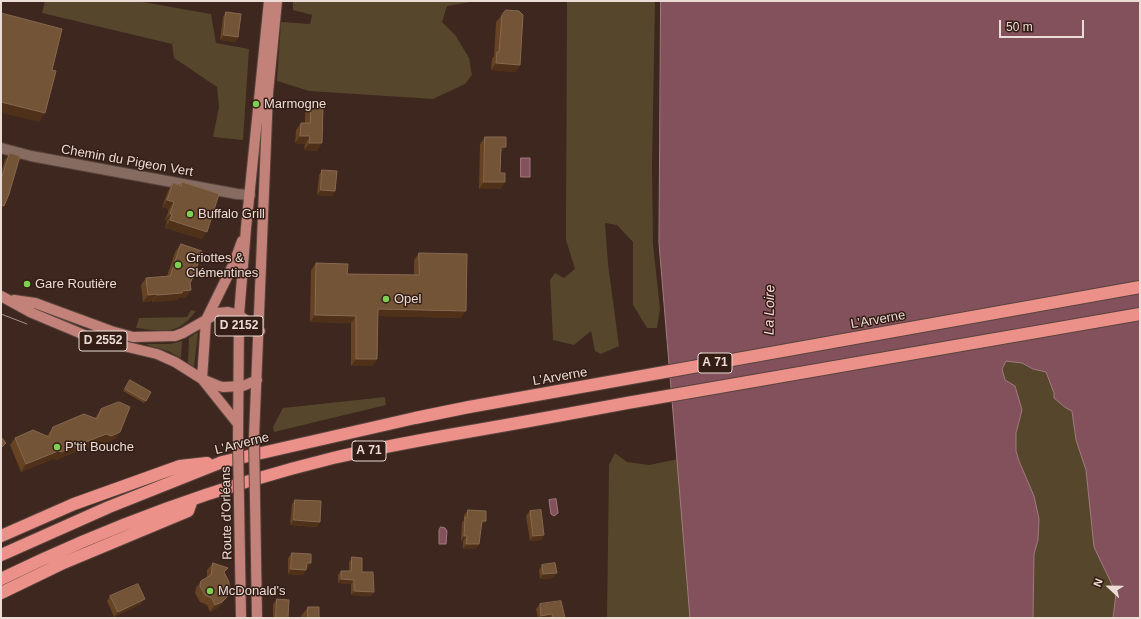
<!DOCTYPE html>
<meta charset="utf-8">
<style>
body{margin:0}
#map{position:relative;width:1141px;height:619px;overflow:hidden;background:#3d271e;font-family:Arial,sans-serif}
canvas{display:block}
.frame{position:absolute;inset:0;border:2px solid #ebdcd6;pointer-events:none}
.north{position:absolute;left:1089px;top:567px;width:40px;height:40px;-webkit-text-stroke:3px #331d14;paint-order:stroke;rotate:292deg;font-size:11px;font-weight:700;line-height:16px;text-align:center;color:#ebdcd6}
.north::after{content:'';display:block;margin:auto;width:14px;height:18px;background:#ebdcd6;clip-path:polygon(50% 0,100% 100%,50% 72%,0 100%)}
.scale{position:absolute;left:999px;top:20px;width:85px;height:18px;box-sizing:border-box;border:2px solid #ebdcd6;border-top:0;padding-left:5px;font-size:12px;line-height:14px;white-space:nowrap;color:#ebdcd6;-webkit-text-stroke:3px #331d14;paint-order:stroke}
</style>
<div id="map">
<canvas width="1141" height="619"></canvas>
<div class="frame"></div>
<div class="north">N</div>
<div class="scale">50 m</div>
</div>
<script>
const g = document.querySelector('canvas').getContext('2d');
g.lineJoin = 'round';
function fillPath(path, color) {
  g.fillStyle = color;
  g.fill(path, 'evenodd');
}
function strokePath(path, color, width, dash) {
  g.strokeStyle = color;
  g.lineWidth = width;
  g.lineCap = dash ? 'butt' : 'round';
  g.setLineDash(dash || []);
  g.stroke(path);
}
function write(font, color, halo, rows, align = 'center') {
  g.font = font + ' Arial,sans-serif';
  g.lineWidth = 3;
  g.setLineDash([]);
  g.textBaseline = 'middle';
  g.strokeStyle = halo;
  g.fillStyle = color;
  for (const [text, x, y, turn = 0] of rows) {
    g.save();
    g.translate(x, y);
    g.rotate((+turn || 0) * Math.PI / 180);
    g.textAlign = isNaN(turn) ? turn : align;
    if (halo) g.strokeText(text, 0, 0);
    g.fillText(text, 0, 0);
    g.restore();
  }
}
fillPath(new Path2D(`
 M45,1H137L211,14L216,43L249,49L243,140L213,137L219,107L217,87L174,58L172,44L42,13Z
 M293,1H477L447,6L442,22L456,36L469,58L472,75L465,84L433,99L309,91L277,81L281,22L310,24L312,15L293,10Z
 M567,1H655L652,166L653,244L660,309L657,328H647L633,305V242L617,225L605,223L608,264L619,346L601,354L595,351L591,331L574,345L553,340L550,280L555,273L564,278L575,269L566,240V224Z
 M191,310L196,311C177,336 164,331 136,328L139,318L187,317Z
 M196,333H198L194,367L188,363L189,338Z
 M182,341L181,358L168,351L147,345L148,344H170Z
 M1006,361L1022,363L1033,369L1046,372L1054,393V398L1066,408L1072,411L1076,440L1086,470L1094,547L1116,593L1113,618H1033L1034,554L1038,540L1034,496L1019,461L1016,451V433L1022,410L1005,380L1002,369Z
 M385,397L386,405L274,432L273,427L283,408Z
 M615,453L627,462L649,465L683,458L698,618H607L609,465Z`), '#55462c');
const water = new Path2D(`
 M661,1H1140V618H1113L1116,593L1094,547L1086,470L1076,440L1072,411L1066,408L1054,398V393L1046,372L1033,369L1022,363L1006,361L1002,369L1005,380L1015,386L1022,410L1016,433V451L1019,461L1034,496L1039,519L1038,540L1034,554L1033,618H690L659,243Z
 M521,158H530V177H521Z
 M556,499L558,513L554,516L551,514L549,500Z
 M441,527L445,528L447,531L446,544H439V530Z`);
fillPath(water, '#83515b');
strokePath(water, '#a27b80', 1);
const minor = new Path2D(`
 M1,148L31,156L237,194L250,195`);
const primary = new Path2D(`
 M1,296L32,313L94,339L157,354L175,362L202,379L219,386L223,387L243,386L257,380
 M14,300L35,303L111,331L133,337L175,336L183,333L218,313L228,312L239,315L260,331
 M238,424L202,379L206,320L234,263L242,241
 M254,437L268,93L277,1
 M238,444L239,315L246,228L269,1
 M255,497L257,618
 M239,500L241,618`);
const motorway = new Path2D(`
 M1,536L74,504L180,466L207,463
 M1,555L109,507L222,462L415,418L469,407L1140,287
 M1,579C107,527 219,486 333,458C372,449 411,442 449,435C508,425 568,414 627,403L1140,314
 M1,593L61,564L188,511L192,500`);
strokePath(minor, '#58443d', 12);
strokePath(primary, '#58443d', 12);
strokePath(motorway, '#58443d', 14);
strokePath(minor, '#866b60', 10);
strokePath(primary, '#c38279', 10);
strokePath(motorway, '#ec918a', 12);
strokePath(new Path2D(`
 M1,314L27,324`), '#a6948d', 1);
const primaryBridge = new Path2D(`
 M254,437L255,497
 M238,444L239,500`);
strokePath(primaryBridge, '#58443d', 12, []);
strokePath(primaryBridge, '#c38279', 10);
fillPath(new Path2D(`
 M226,12L238,37L235,42L220,40L223,17Z
 M502,15L520,65L515,72L491,70L492,59L494,56L496,22Z
 M311,106L317,151L304,150L305,144L295,143L296,130L301,123H305V113Z
 M485,137L500,154V173L505,182L500,189H479L480,144Z
 M10,153L4,206L1,210V172L5,160Z
 M322,170L335,191L332,196L317,195L319,175Z
 M182,182L202,239L165,228L167,221H165L169,209L162,207L168,191L173,183L180,185Z
 M181,244L190,283L191,290L185,298H178L177,300L152,302V301L143,302L141,285L146,278L167,276L175,252Z
 M419,253L461,318L378,316L377,359L372,366H351V323L310,322L311,270L316,263L347,274L414,275V260Z
 M129,382L151,392L144,403L123,391Z
 M101,409L120,432L115,439L106,443L101,441L56,460L53,459L21,472L10,445L15,438L47,436L53,427L95,418Z
 M295,500L320,522L317,527L290,525L292,504Z
 M468,510L482,526H481L479,544L476,549H463V541H461L462,522L464,520V515Z
 M530,511L544,535L541,540L530,541L526,516Z
 M292,553L311,563L307,568H306L303,575L288,574V558Z
 M352,557L362,572L374,592L371,596L351,595V584L338,583V575L341,571H349V562Z
 M213,563L224,573L222,604L216,609L210,612L207,605L200,602L195,593L196,588L201,581L207,578V570Z
 M542,565L553,578L540,579L539,570Z
 M110,596L141,604L114,617L107,601Z
 M277,599L288,618H273V604Z
 M540,604L565,618H538L536,609Z
 M308,607L319,618H301V616Z`), '#654323');
fillPath(new Path2D(`
 M224,35L238,37L235,42L220,40Z
 M496,63L520,65L515,72L491,70Z
 M1,102L45,113L39,122L1,113Z
 M300,136H310L305,144L295,143Z
 M309,143H322L317,151L304,150Z
 M501,147H506L500,154Z
 M484,182H505L500,189H479Z
 M321,190L335,191L332,196L317,195Z
 M167,200L174,202L169,209L162,207Z
 M2,205L4,206L1,210V207Z
 M170,214H172L167,221H165Z
 M170,220L207,232L202,239L165,228Z
 M191,290L185,298H178L177,300L152,302L157,295Z
 M157,294L152,301L143,302L148,295Z
 M378,309L466,311L461,318L373,316Z
 M315,315L356,316L351,323L310,322Z
 M356,359H377L372,366H351Z
 M120,432L115,439L106,443L101,441L56,460L53,459L21,472L26,464L58,451L106,434Z
 M294,520L320,522L317,527L290,525Z
 M482,521H486L482,526H478Z
 M544,535L541,540L530,541L533,536Z
 M464,536H467L463,541H461Z
 M466,544H479L476,549H463Z
 M307,563H311L307,568H303Z
 M291,569L306,570L303,575L288,574Z
 M557,573L553,578L540,579L543,574Z
 M341,579L354,580L351,584L338,583Z
 M354,591L374,592L371,596L351,595Z
 M227,597L222,604L216,609L210,612L215,605Z
 M145,599L141,604L114,617L118,612Z
 M552,614L550,618H540L541,616Z`), '#4f3119');
const building = new Path2D(`
 M506,10L519,11L523,15L520,65L496,63L497,52H499L502,15Z
 M226,12L241,14L238,37L224,35Z
 M1,13L62,29L52,70L56,71L45,113L1,102Z
 M311,106H323L322,143H309L310,136H300L301,123H310Z
 M485,137H506V147H501L500,173H505V182H484Z
 M10,153L20,156L9,194L4,206L2,205L1,208V180Z
 M322,170L337,171L335,191L321,190Z
 M182,182L219,194L207,232L170,220L172,214H170L174,202L167,200L173,183L181,186Z
 M181,244L202,251L195,273L190,283L191,290L182,291V293L157,295V294L148,295L146,278L170,276Z
 M419,253L467,254L466,311L378,309L377,359H356V316L315,315L316,263L348,264L347,274L419,275Z
 M130,380L151,392L146,401L125,389Z
 M119,402L130,407L120,432L111,436L106,434L61,452L58,451L26,464L15,438L33,430L49,437L53,427L84,414L97,419L101,409Z
 M1,437L6,443L1,448Z
 M295,500L321,501L320,522L294,520Z
 M468,510L486,511V521H482L479,544H466L467,536H464L465,517H467Z
 M541,510L544,535L533,536L530,511Z
 M292,553L311,554V563H307L306,570L291,569Z
 M352,557L362,558V572H373L374,592L354,591V580L341,579V571H351Z
 M213,563L228,568L224,572L229,582V594L227,597L222,602L215,605L212,598L205,595L200,586L201,581L211,575Z
 M555,563L557,573L543,574L542,565Z
 M138,584L145,599L118,612L110,596Z
 M277,599L289,600L288,618H276Z
 M561,601L565,618H553L552,614L541,616L540,604Z
 M308,607H319V618H308Z`);
fillPath(building, '#735437');
strokePath(building, '#866950', 1);
for (const [x, y, r, color] of [
 [256,104,4,"#7ed053"],
 [190,214,4,"#7ed053"],
 [178,265,4,"#7ed053"],
 [27,284,4,"#7ed053"],
 [386,299,4,"#7ed053"],
 [57,447,4,"#7ed053"],
 [210,591,4,"#7ed053"]
]) {
  const dot = new Path2D();
  dot.arc(x, y, r, 0, 2 * Math.PI);
  g.fillStyle = color;
  g.fill(dot);
  strokePath(dot, '#331d14', 1.5);
}
for (const [x, y, w] of [
 [239,326,48],
 [103,341,48],
 [715,363,34],
 [369,451,34]
]) {
  const box = new Path2D();
  box.roundRect(x - w / 2, y - 10, w, 20, 3);
  g.fillStyle = '#331d14';
  g.fill(box);
  strokePath(box, '#ebdcd6', 1);
}
write('bold 12px', '#ebdcd6', null, [
 ["D 2152",239,326],
 ["D 2552",103,341],
 ["A 71",715,363],
 ["A 71",369,451]
]);
write('13px', '#ebdcd6', '#331d14', [
 ["Marmogne",264,104],
 ["Buffalo Grill",198,214],
 ["Griottes &",186,258],
 ["Clémentines",186,273],
 ["Gare Routière",35,284],
 ["Opel",394,299],
 ["P'tit Bouche",65,447],
 ["McDonald's",218,591]
], 'left');
write('13px', '#ebdcd6', '#331d14', [
 ["Chemin du Pigeon Vert",127,161,10],
 ["L'Arverne",878,320,-10],
 ["L'Arverne",560,377,-10],
 ["L'Arverne",242,444,-14],
 ["Route d'Orléans",227,513,-91]
]);
write('italic 14px', '#fcd9df', '#331d14', [
 ["La Loire",770,310,-89]
]);
</script>
